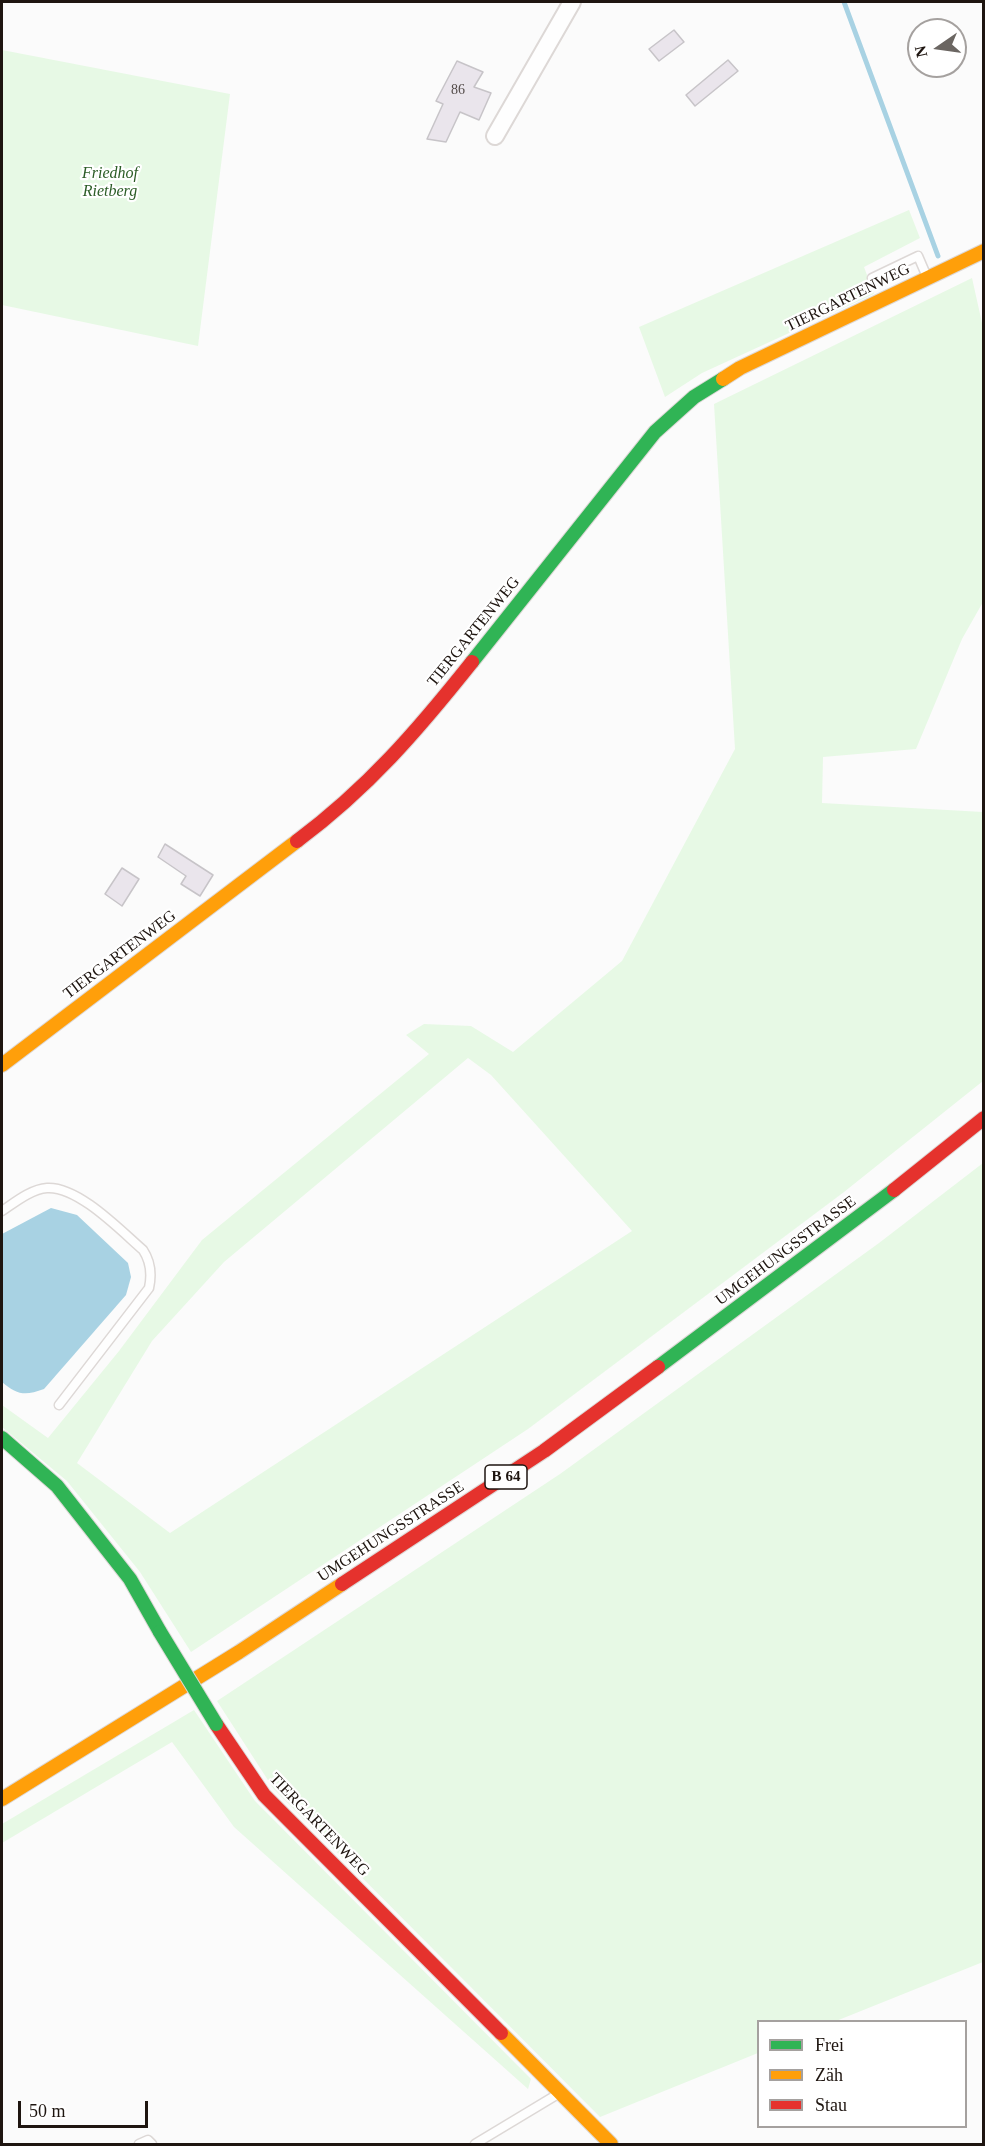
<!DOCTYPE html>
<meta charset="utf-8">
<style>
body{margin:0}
#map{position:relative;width:985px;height:2146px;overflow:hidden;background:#fbfbfb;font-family:"Times New Roman",serif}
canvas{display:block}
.frame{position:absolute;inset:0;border:3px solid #1e1510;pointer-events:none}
.legend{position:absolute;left:757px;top:2020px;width:210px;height:108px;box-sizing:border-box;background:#fff;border:2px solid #a5a19f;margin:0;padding:8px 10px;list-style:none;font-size:18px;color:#1e1510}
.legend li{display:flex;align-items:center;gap:12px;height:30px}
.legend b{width:30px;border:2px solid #a5a19f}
.north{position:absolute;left:907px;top:18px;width:60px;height:60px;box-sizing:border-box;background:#fff;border:2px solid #a5a19f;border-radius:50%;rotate:257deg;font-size:16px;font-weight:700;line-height:24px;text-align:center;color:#1e1510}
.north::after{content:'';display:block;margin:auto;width:21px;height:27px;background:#6b6662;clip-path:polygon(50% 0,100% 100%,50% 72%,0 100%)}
.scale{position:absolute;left:18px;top:2101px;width:130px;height:27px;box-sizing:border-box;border:3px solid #1e1510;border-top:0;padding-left:8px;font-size:18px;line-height:21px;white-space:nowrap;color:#1e1510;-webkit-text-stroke:4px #fff;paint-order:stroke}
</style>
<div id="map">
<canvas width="985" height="2146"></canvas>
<div class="frame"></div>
<ul class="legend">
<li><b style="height:8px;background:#30b455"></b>Frei</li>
<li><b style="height:8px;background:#ff9f0a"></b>Zäh</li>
<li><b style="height:8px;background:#e5322d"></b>Stau</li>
</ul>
<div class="north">N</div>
<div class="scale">50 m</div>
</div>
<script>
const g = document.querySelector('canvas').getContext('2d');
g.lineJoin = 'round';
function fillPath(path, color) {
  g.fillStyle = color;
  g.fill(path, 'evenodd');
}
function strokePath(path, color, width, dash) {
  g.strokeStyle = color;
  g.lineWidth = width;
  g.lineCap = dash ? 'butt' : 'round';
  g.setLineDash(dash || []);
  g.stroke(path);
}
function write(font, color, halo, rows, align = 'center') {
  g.font = font + ' "Times New Roman",serif';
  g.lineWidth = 4.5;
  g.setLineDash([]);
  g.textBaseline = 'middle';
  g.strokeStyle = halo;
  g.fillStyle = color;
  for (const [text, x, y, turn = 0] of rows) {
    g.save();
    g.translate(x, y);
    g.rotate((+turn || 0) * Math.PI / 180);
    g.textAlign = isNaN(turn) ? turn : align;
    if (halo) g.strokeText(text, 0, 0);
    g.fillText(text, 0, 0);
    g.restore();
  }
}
fillPath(new Path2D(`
 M2,50L230,94L198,346L2,305Z
 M909,210L920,238L864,267L874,294L702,373L665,397L639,327Z
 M972,278L984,332L983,602L962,639L916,749L823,757L822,803L983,812V1081L844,1192L528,1429L191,1652L140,1572L67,1481L2,1427V1405L48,1438L119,1351L202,1240L429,1054L406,1035L424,1024L471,1026L513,1052L622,961L735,749L714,404ZM468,1058L491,1075L632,1231L170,1533L77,1463L152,1341L224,1262Z
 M983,1163V1962L836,2021L758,2022V2053L600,2117L273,1788L217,1701L560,1474L879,1243Z
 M194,1710L255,1801L531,2079L528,2089L234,1827L172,1742L2,1843V1824Z`), '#e7f9e5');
fillPath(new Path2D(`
 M51,1208L77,1215L128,1263L131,1277L126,1295L44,1389C25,1396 17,1395 2,1382V1234Z`), '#a8d2e3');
strokePath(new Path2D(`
 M844,2L938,256`), '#a8d2e3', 5);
const building = new Path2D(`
 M674,30L684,42L659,61L649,49Z
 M728,60L738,71L695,106L686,95Z
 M457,61L483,72L474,87L491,93L479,120L460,112L446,142L427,139L443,104L436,101Z
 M165,844L213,875L200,896L181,884L186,876L158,857Z
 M122,868L139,879L122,906L105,894Z`);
fillPath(building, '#eae5ec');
strokePath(building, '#c7c4c8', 1.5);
const lane = new Path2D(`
 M872,278L918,256L927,277
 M2,1211C14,1203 31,1189 47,1188C78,1186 120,1230 143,1250C151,1262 152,1274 149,1288L59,1405
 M139,2144L148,2140L152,2144
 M475,2144L558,2094`);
const street = new Path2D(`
 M495,136L572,2`);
const fast = new Path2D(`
 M472,662L655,432L694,397L723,379
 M658,1367L894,1190
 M2,1438L57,1486L130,1579L160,1632`);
const slow = new Path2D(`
 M723,379L740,368L984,251
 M2,1065L297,841
 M2,1799L239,1652L342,1584
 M501,2033L611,2144`);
const jam = new Path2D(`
 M297,841C368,788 417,731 472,662
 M894,1190L984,1118
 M342,1584L544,1451L658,1367
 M216,1724L264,1795L501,2033`);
strokePath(lane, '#ddd8d6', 11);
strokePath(street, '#ddd8d6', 20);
strokePath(fast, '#ddd8d6', 16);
strokePath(slow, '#ddd8d6', 16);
strokePath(jam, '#ddd8d6', 16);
strokePath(lane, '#fefefe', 8);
strokePath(street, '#fefefe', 16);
strokePath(fast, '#30b455', 14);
strokePath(slow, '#ff9f0a', 14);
strokePath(jam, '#e5322d', 14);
const fastBridge = new Path2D(`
 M160,1632L216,1724`);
strokePath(fastBridge, '#ddd8d6', 16, []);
strokePath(fastBridge, '#30b455', 14);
write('14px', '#534b49', null, [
 ["86",458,90]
]);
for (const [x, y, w] of [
 [506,1477,42]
]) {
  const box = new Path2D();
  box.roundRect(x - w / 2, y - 12, w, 24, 4.5);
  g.fillStyle = '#fff';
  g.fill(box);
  strokePath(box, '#1e1510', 1.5);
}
write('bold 15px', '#1e1510', null, [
 ["B 64",506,1477]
]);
write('italic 16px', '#2b5c26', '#fff', [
 ["Friedhof",110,174],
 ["Rietberg",110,192]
]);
write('16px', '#1e1510', '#fff', [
 ["TIERGARTENWEG",848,298,-26],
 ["TIERGARTENWEG",474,632,-51],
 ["TIERGARTENWEG",120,955,-37],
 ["UMGEHUNGSSTRASSE",786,1251,-37],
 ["UMGEHUNGSSTRASSE",391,1532,-33],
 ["TIERGARTENWEG",319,1825,46]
]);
</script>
